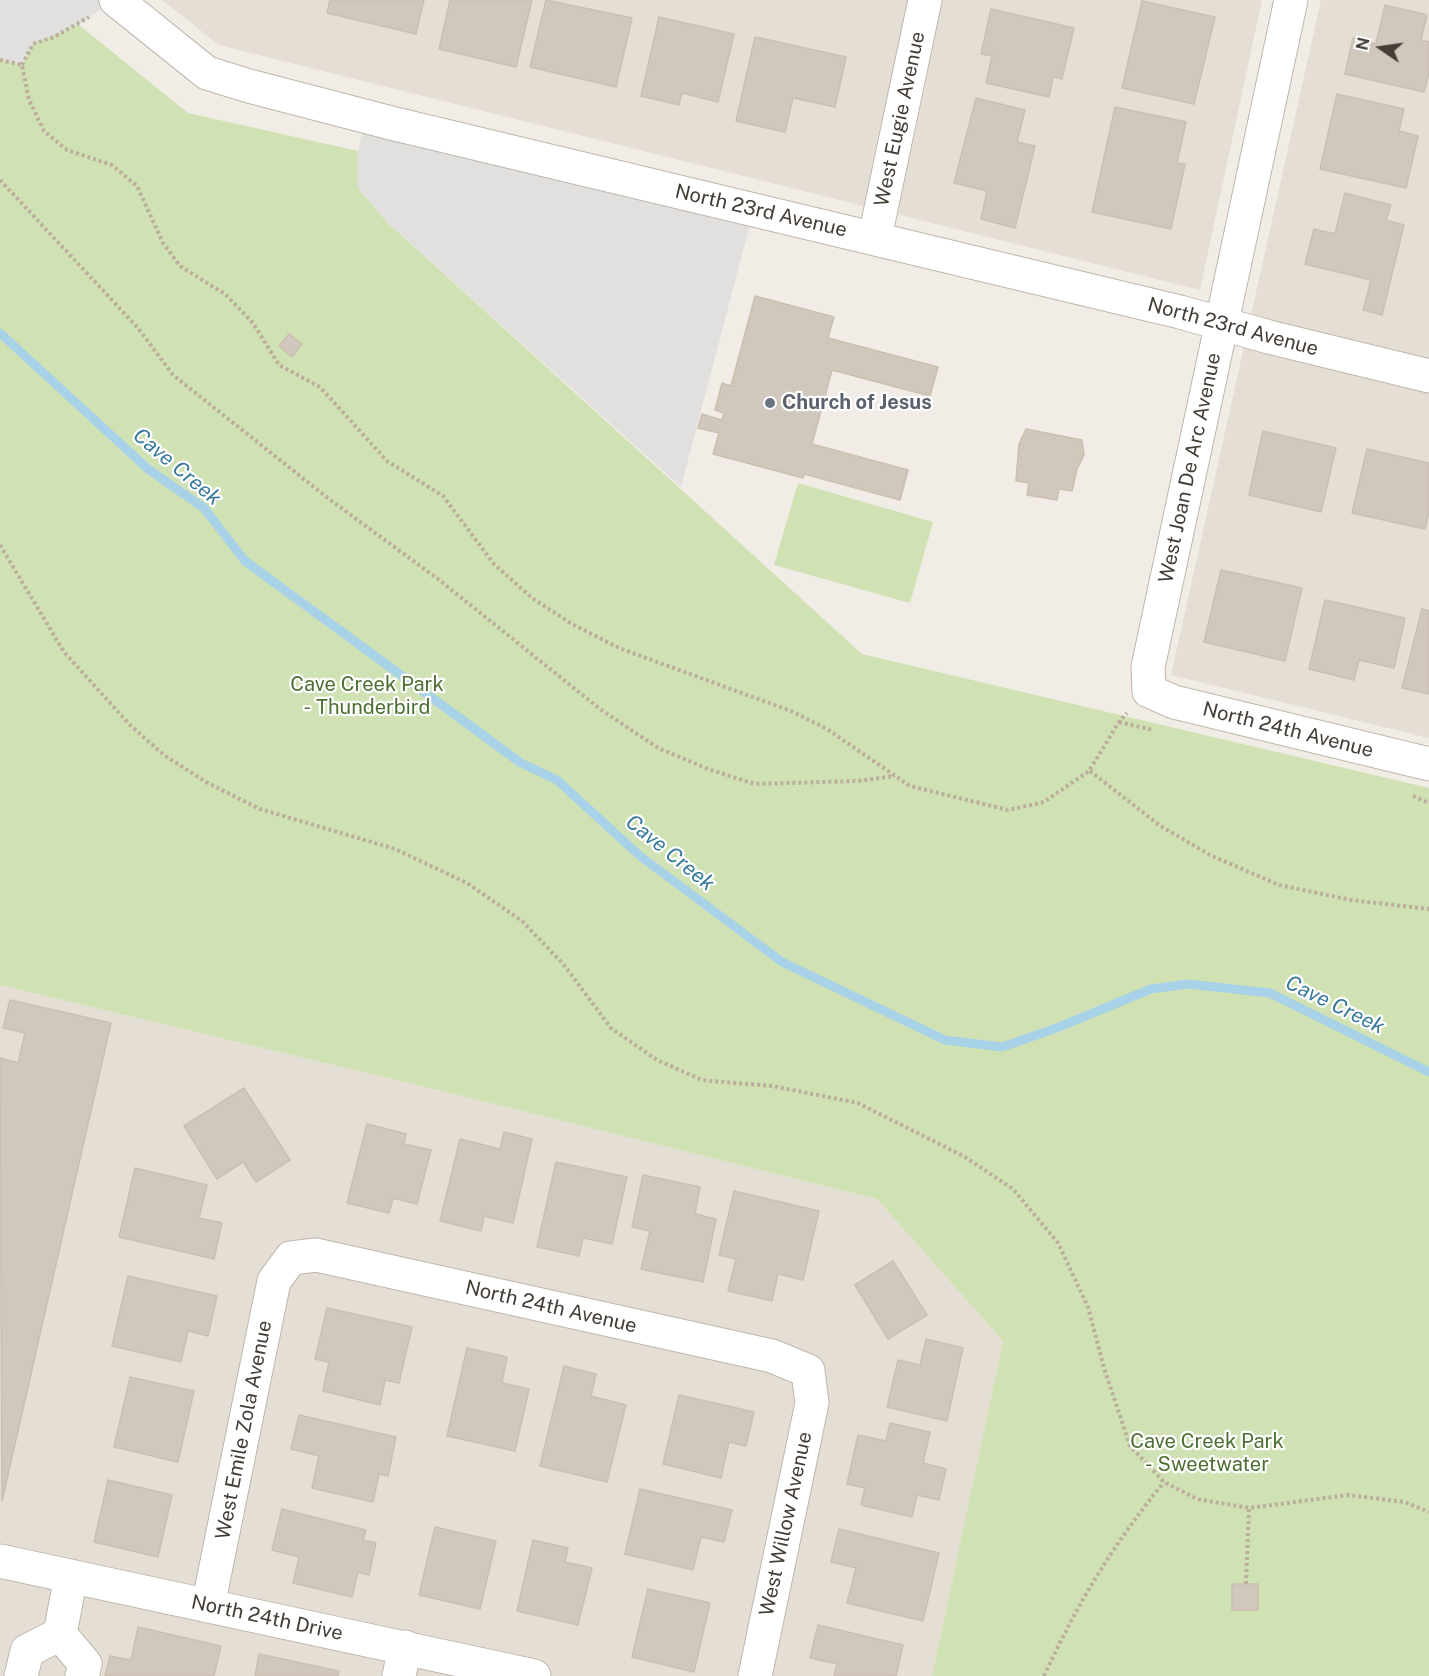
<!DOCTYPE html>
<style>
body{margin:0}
#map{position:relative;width:1429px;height:1676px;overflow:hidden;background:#f1ede6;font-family:"Public Sans",sans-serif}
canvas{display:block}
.north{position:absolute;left:1351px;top:18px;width:60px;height:60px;-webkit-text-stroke:4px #fff;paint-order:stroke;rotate:283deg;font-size:16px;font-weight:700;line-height:24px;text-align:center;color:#433d36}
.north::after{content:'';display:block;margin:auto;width:21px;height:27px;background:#433d36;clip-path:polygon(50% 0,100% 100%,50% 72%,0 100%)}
</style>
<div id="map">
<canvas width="1429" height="1676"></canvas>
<div class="north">N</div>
</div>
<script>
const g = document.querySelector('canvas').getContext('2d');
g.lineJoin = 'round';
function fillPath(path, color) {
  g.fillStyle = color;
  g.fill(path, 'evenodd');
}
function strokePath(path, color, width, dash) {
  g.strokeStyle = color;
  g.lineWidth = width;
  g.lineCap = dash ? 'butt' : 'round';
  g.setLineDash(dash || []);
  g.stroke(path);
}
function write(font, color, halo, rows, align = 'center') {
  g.font = font + ' "Public Sans",sans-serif';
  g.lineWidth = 4.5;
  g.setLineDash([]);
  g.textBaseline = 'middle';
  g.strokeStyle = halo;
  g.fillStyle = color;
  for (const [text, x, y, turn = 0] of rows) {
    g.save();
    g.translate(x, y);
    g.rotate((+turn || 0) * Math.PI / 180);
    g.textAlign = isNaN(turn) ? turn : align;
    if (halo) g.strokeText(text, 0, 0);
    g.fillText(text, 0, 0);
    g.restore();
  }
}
fillPath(new Path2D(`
 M162,0H1262L1200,290L219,45Z
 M1321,0H1429V738L1171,675Z
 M0,985L450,1093L877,1199L1003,1341L932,1676H0Z`), '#e4ded5');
fillPath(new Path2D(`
 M0,0H48L188,113L358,151V188L387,222L862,654L1429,788V1676H932L1003,1341L877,1199L450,1093L0,985Z
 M798,483L933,522L910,603L774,565Z`), '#d0e1b3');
fillPath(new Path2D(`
 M0,0H112L82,23L33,44L22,65L0,60Z
 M366,117L754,209L681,487L387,222L370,202L358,188L357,170L358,151Z`), '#e2e0de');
strokePath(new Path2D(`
 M0,333L148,469L204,508L245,561L521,763L557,780L640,856L782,962L945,1040L1002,1047L1054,1029L1151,989L1188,984L1270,993L1429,1072`), '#a8d2e8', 9);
const building = new Path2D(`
 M330,0H424L416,34L327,13Z
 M450,0H532L516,67L439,49Z
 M546,0L632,18L616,87L530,67Z
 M1142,1L1215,17L1194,104L1122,88Z
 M1385,5L1427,15L1421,40L1429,42V73L1424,92L1345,74L1353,38L1376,44Z
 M991,9L1074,28L1062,79L1053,77L1049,97L986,83L992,56L981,54Z
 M659,17L734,34L718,102L682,93L679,105L641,96Z
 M755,37L846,57L835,107L793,98L785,132L736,121Z
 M1337,94L1404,109L1399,131L1418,136L1406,188L1320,169Z
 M976,98L1025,110L1017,142L1035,146L1015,228L981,219L987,191L954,183Z
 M1115,107L1186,122L1177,163L1185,164L1171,229L1092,212Z
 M1345,193L1391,205L1386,220L1404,225L1382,315L1363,310L1371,280L1305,264L1314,229L1335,234Z
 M755,296L834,317L828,338L938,367L930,396L832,370L812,444L908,470L900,500L804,474L803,478L713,454L719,433L698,428L702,414L722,420L724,413L715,410L722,383L731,386Z
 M289,334L302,344L292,357L279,346Z
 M1026,429L1082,440L1084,455L1077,469L1072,491L1059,489L1057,500L1027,495L1029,483L1016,481L1019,444Z
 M1263,431L1336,448L1321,512L1249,495Z
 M1367,449L1429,463V511L1425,529L1352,513Z
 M1221,570L1302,588L1285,661L1204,642Z
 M1325,600L1405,618L1394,668L1359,660L1354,680L1309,669Z
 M1422,609L1429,611V694L1402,688Z
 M10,1000L111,1023L2,1501L0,1058L18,1063L25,1033L3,1028Z
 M244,1088L290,1160L256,1182L243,1162L217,1179L184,1126Z
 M367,1124L406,1134L404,1144L431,1150L417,1204L393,1198L389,1213L347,1203Z
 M504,1132L532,1139L513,1223L484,1216L481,1231L440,1221L460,1139L500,1149Z
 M556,1162L627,1177L612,1244L583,1238L579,1256L537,1247Z
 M135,1168L207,1185L199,1218L222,1223L214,1259L119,1237Z
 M643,1175L700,1187L695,1214L716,1219L703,1282L641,1269L650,1231L632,1227Z
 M734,1191L819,1211L803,1280L778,1274L772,1301L728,1291L736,1259L719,1255Z
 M893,1261L927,1315L888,1339L855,1285Z
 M128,1276L217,1296L208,1336L188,1331L181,1362L112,1346Z
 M327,1308L412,1327L399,1383L385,1380L380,1405L323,1391L329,1362L315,1359Z
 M926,1339L963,1348L947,1421L887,1407L898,1360L920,1365Z
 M467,1348L507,1357L502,1383L529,1389L515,1451L447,1436Z
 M564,1366L596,1374L591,1396L626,1405L607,1482L540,1466Z
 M130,1377L194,1391L178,1462L114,1447Z
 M679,1395L754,1412L746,1446L729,1442L721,1478L663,1464Z
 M299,1415L396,1437L388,1476L379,1474L373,1502L312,1488L319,1456L291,1449Z
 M890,1423L930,1432L923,1463L946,1469L939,1500L917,1495L912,1517L861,1505L865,1488L847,1484L858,1435L886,1441Z
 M108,1480L172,1495L158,1557L94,1542Z
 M640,1489L732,1510L724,1542L701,1537L693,1570L625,1554Z
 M282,1509L366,1530L363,1540L376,1543L369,1575L358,1572L352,1597L293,1583L299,1557L272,1550Z
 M435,1527L496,1541L480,1609L419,1595Z
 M839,1529L939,1553L923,1621L847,1603L856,1568L831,1562Z
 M533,1540L568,1548L565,1562L592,1568L578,1625L517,1611Z
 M1232,1584H1258V1610H1232Z
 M648,1589L710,1603L694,1672L632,1657Z
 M818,1625L903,1645L896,1676H834L837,1664L810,1658Z
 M138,1627L221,1646L214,1676H105L110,1656L131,1660Z
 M259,1654L339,1671L338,1676H255Z`);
fillPath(building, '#d1c8bd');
strokePath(building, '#cbbfb1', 1.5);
const minor = new Path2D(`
 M116,0L207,73L249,86L391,123L1180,312L1269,337L1429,376
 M1291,0L1148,667L1149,691L1174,702L1429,764
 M875,237L925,0
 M0,1561L534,1676
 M208,1606L274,1281L291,1258L316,1255L772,1356L808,1371L812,1403L755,1676
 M60,1634L71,1576
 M60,1634L85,1664L82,1676
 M21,1676L27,1651L60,1634
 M399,1676L405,1647`);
strokePath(minor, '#beb7ad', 35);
strokePath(new Path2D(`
 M0,60L22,65L29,100L44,131L67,150L112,165L137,186L163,243L180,266L225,294L253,323L279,365L320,387L387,461L443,496L494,564L532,598L572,624L619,648L791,711L827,729L910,786L1008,810L1044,802L1089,771L1119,722L1127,713
 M22,65L33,44L54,37L89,17
 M0,180L138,328L173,375L329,499L438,579L600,709L658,748L708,769L755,784L858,781L895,776
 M0,545L64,652L131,726L164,755L206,782L260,809L395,849L467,883L522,921L564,965L611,1028L657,1060L702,1080L772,1086L858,1103L965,1157L1013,1189L1058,1243L1088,1307L1104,1368L1130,1446L1164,1482L1197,1499L1249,1508L1348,1495L1405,1502L1429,1512
 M1119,722L1153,730
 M1090,771L1159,825L1210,855L1279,885L1351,900L1429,909
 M1413,796L1429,803
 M1246,1584L1249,1508
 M1044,1676C1078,1602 1113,1545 1164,1482`), '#bcae9d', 4, [3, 3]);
strokePath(minor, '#fff', 33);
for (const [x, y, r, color] of [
 [770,403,6,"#6b7280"]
]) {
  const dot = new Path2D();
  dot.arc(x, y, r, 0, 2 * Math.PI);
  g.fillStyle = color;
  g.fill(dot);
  strokePath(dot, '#fff', 2);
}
write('20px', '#433d36', '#fff', [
 ["West Eugie Avenue",900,119,-78],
 ["North 23rd Avenue",761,211,13],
 ["North 23rd Avenue",1233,327,15],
 ["West Joan De Arc Avenue",1190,468,-78],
 ["North 24th Avenue",1288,730,14],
 ["North 24th Avenue",551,1307,13],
 ["West Emile Zola Avenue",244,1430,-79],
 ["West Willow Avenue",786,1524,-78],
 ["North 24th Drive",267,1618,12]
]);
write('bold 20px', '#5b616d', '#fff', [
 ["Church of Jesus",782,403]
], 'left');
write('20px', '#4c6e30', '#fff', [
 ["Cave Creek Park",367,685],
 ["- Thunderbird",367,708],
 ["Cave Creek Park",1207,1442],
 ["- Sweetwater",1207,1465]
]);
write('italic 21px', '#397a9c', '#fff', [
 ["Cave Creek",177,467,40],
 ["Cave Creek",670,853,39],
 ["Cave Creek",1335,1005,26]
]);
</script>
